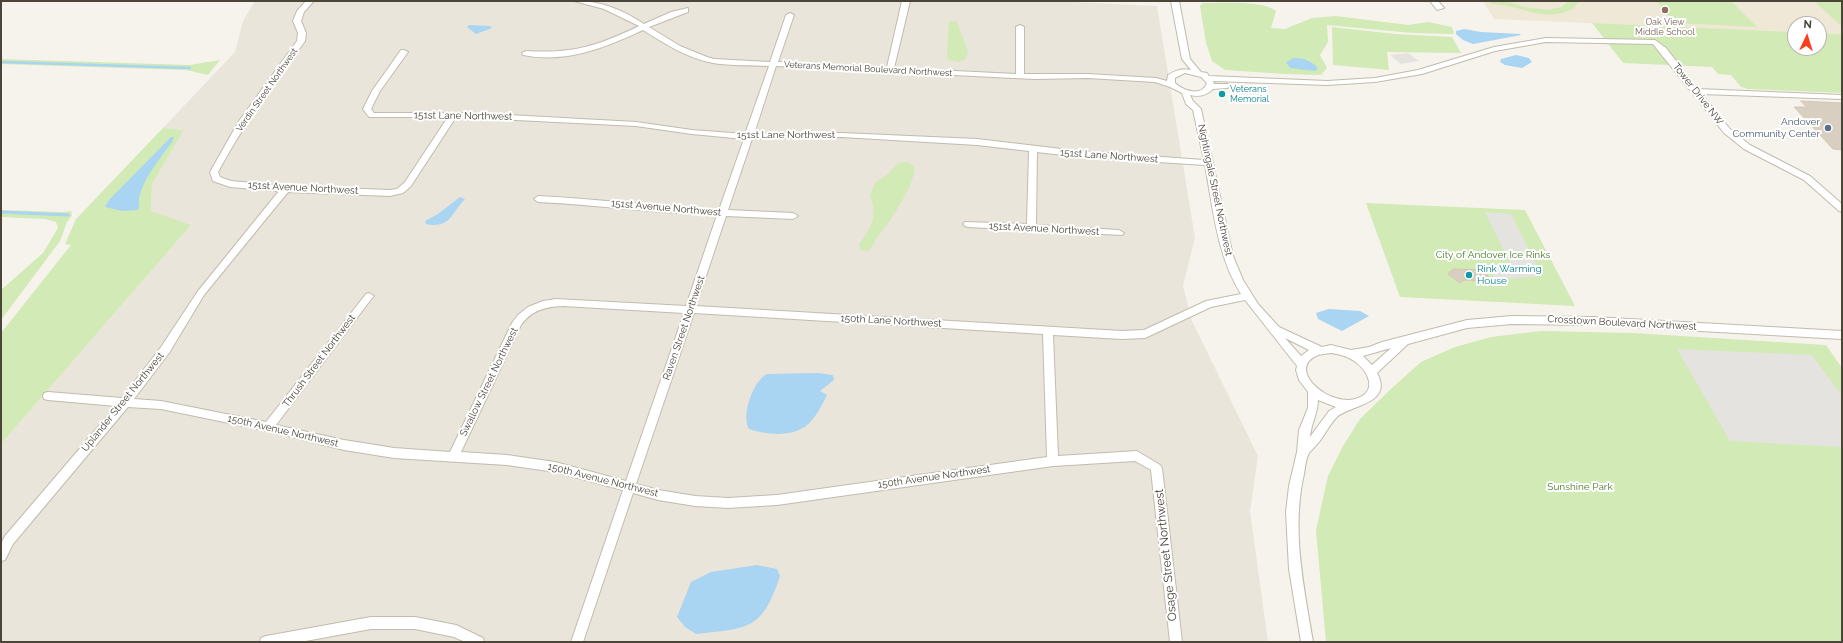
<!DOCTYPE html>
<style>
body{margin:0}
#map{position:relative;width:1843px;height:643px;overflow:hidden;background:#f6f3ec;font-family:Raleway,sans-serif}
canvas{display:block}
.frame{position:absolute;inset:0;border:2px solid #4b4439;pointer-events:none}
.north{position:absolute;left:1787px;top:16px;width:40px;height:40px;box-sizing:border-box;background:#fff;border:1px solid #b7b4b0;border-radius:50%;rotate:4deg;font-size:11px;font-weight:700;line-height:16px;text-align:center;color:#4b4439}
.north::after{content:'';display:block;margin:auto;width:14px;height:18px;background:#fc3f1d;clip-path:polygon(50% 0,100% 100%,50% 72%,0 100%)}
</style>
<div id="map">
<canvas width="1843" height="643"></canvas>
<div class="frame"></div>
<div class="north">N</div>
</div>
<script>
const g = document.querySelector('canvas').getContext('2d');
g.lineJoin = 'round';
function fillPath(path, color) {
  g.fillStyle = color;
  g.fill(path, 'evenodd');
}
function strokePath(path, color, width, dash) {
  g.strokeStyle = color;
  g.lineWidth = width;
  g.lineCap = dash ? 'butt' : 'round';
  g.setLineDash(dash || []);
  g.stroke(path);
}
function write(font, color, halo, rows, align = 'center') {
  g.font = font + ' Raleway,sans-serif';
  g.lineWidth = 4;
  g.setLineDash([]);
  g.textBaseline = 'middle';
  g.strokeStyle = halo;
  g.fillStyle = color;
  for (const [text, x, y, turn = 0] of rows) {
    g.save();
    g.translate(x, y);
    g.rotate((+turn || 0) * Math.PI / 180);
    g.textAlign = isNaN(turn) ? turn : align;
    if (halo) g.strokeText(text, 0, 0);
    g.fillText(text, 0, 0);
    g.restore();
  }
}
fillPath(new Path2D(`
 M255,1H1047L1157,6L1195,238L1183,286L1192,321L1258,456L1250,511L1268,642H1V444L191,225L151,212L152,184L184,130L163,128L235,52L243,21Z`), '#eae5da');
fillPath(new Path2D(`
 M1483,1H1842V34L1819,33V24H1795V32L1494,19Z`), '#efe8d6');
fillPath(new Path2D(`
 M1490,1H1506L1525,7L1548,10L1561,7L1569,1H1579L1573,9C1543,24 1520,4 1491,4Z
 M1656,1H1731L1757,27L1675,23Z
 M1814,1H1842V26L1840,25Z
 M1203,3C1222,3 1263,0 1276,11L1271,28L1285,29L1312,18L1336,16L1408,25L1428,22L1452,27L1454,34L1413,33L1327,25L1328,42L1320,55L1327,68L1321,75L1285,74L1225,70L1212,61L1206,43L1200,6Z
 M949,21L957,22L968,51L966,59L959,62L949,60L947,56Z
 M1592,23L1795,32V48H1819V33L1842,34V93L1748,89L1741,87L1731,75L1718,74L1712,67L1623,63Z
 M1332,27L1395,34L1452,37L1461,53L1387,52L1389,70L1333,65Z
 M1,59L190,65L220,60L208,75L186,70L1,64Z
 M163,128L184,130L152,184L151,211L191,225L1,444V333L71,245L65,244L76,219Z
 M908,162L914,166C917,178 898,208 891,219C887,226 880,232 876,239C873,244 873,248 868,251L861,250L859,244C872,227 878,216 870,195L876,182L889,173L898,163Z
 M1366,203L1525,210L1575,306L1400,297Z
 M1,210L62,212L71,211L72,215L67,222L60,241L1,320V290L43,253L58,228L56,222L45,219L1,217Z
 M1541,331L1633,333L1826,345L1842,368V642H1326L1316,530L1328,476L1343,446L1360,419L1393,387L1421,362L1455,347L1491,337Z`), '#d2eab5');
fillPath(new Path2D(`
 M1408,53L1419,61L1401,64L1390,55Z
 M1485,212L1511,214L1542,276L1495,280L1489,268L1511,265Z
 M1677,349L1812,355L1842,396V447L1730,441Z`), '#e5e3e0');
fillPath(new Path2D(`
 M469,25L490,26L492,28L476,34L467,27Z
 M1464,29L1481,32L1520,34L1521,35L1473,44L1463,40L1456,34V31Z
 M1516,55L1529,58L1532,62L1522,68L1505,65L1500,62L1501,59Z
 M1294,58C1305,58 1311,61 1318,68L1315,71L1290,68L1286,62Z
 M171,137H174L172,142C160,158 146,175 140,194C138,199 140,204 138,210L122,211L105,207L109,200Z
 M460,197L465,199C451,213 451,229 426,224L425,221L438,214Z
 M1329,309L1360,311L1369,316L1342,331L1318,319L1316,313Z
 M818,373L833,375L834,380L820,391L827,395C822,405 815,419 806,426C791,437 766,435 749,429C741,415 753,381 767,374Z
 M757,565L777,569L780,576C762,631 748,628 696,634L685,627L677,617L691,582L711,572Z`), '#a9d4f2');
strokePath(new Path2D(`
 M1,62L190,68`), '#a9d4f2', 2.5);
strokePath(new Path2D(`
 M1,212L68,215`), '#a9d4f2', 3);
const building = new Path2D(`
 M1801,101L1842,103V150L1833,149L1794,107H1806Z
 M1454,269L1485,270L1490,281L1464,280L1460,283L1448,274Z`);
fillPath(building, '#d8cfc1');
strokePath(building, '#d3c7b4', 1);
const minor = new Path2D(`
 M306,1H314L304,12L301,21L306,33L305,41C274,84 243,125 218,172L220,177L231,181L286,186L390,190L397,189L405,182L448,117H369L363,109L372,91L401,50H404L408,52L380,91L371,109L374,113H473L636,122L692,130L745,134L769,66C751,65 731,66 713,63C687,58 665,44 643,30C607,47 565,64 523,55L522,53L526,51C572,54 598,46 639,26L604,9L574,1C602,1 621,9 644,24L671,12L688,8V12L649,27L680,46L707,57L714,59L770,62L786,15L790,13L794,15L778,62L887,67L902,1H910L894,68L1016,74V27L1020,25L1024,27V74H1088L1156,78L1167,81L1168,75C1176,70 1182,68 1191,70L1182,59L1171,1H1179L1190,59L1201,72L1207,73L1209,76L1327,81L1375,78L1418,70L1494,47L1546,38L1655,40L1666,48L1698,89L1842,95V99L1702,94L1730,129L1750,145L1810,176L1842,204V212L1839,211L1804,180L1744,149L1724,133L1653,44L1546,42L1495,51L1422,74L1375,82L1327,85L1213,81L1214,84H1227L1231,86L1227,88L1213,89C1206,96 1199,97 1190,95L1193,101L1201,109L1233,256L1243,280L1258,304L1279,327L1322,347L1331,345L1351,350L1369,347L1382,342L1467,320L1512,316L1594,317L1842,331V339L1594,325L1512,324L1467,328L1408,344L1377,373C1394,404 1350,405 1337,417C1330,424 1325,434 1319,442C1316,446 1312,449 1309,453C1306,458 1305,468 1304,474C1291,529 1304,587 1313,642H1301L1289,569L1286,512L1289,486L1297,452L1299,430L1308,408V392L1299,380L1296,370L1297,366L1245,300L1211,307L1145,338L1122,339L1053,335L1058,456L1137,451L1160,465L1162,468L1182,642H1170L1151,470L1135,461L1053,466L777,505L728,508L695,506L658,500L633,493L583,642H571L623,490L555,472L507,465L394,458L344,450L268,431L161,409L128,407L13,544L5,560L1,561V544L5,536L116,406L48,400L44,399L43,396L44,393L48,392L122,398L161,347L198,291L279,191L230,187L213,181L210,172L239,121L297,41L298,33L293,21L297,11ZM776,66L1033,79L1088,78L1155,82L1170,87L1182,93L1186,104L1193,110L1204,160L1079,151L977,139L842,133L754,134ZM1185,73L1201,77L1207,83C1202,97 1184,91 1175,83V78ZM456,117L636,126L692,134L744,139L719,210C659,207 599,199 538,196L534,199L538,202C598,205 657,213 717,215L686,306L556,299L543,301L528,307L518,315L512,323L450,452L394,448L344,440L276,425L372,298L374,296L369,293L366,294L266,422L161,401L134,399L169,353L204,295L288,192L390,196L403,193L411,186ZM842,137L977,145L1029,151L1027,224L965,222L963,224L965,226L968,227L1122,235L1124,233L1119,230L1036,225L1037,152L1079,157L1205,165C1213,208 1217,256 1241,294L1206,301L1144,330L1122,331L696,306L726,216L793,219L798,216L793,213L728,210L752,139ZM563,306L684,313L626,481L555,462L507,455L461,452L521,325C532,310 545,307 563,306ZM694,313L1043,334L1047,457L777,495L728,498L695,496L658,490L636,484ZM1285,338L1309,350L1301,356ZM1391,348L1372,365L1363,356ZM1331,353C1339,354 1347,356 1354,361C1368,370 1378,391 1358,398C1331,409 1286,370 1316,356C1320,354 1326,354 1331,353ZM1318,400L1336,407L1329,411L1310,437C1311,424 1318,413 1318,400Z
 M1430,1H1438L1444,8L1437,10Z
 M371,617H415L456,625L483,638L484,642H465L454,637L415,629H371L300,642H260L261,638L266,636Z`);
strokePath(minor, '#c2bbae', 2);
fillPath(minor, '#fff');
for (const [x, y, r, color] of [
 [1665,10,4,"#8d6e63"],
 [1222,94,4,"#0f9aa8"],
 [1828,128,4,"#5c6f8a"],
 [1469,275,4,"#0f9aa8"]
]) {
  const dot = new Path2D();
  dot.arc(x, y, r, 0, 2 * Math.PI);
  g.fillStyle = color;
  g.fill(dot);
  strokePath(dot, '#fff', 1.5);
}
write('9px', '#785e54', '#fff', [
 ["Oak View",1665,22],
 ["Middle School",1665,32]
]);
write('9px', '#4b4439', '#fff', [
 ["Veterans Memorial Boulevard Northwest",868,69,3],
 ["Verdin Street Northwest",267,90,-55]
]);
write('9px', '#0d838f', '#fff', [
 ["Veterans",1230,89],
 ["Memorial",1230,99]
], 'left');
write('10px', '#4b4439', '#fff', [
 ["Tower Drive NW",1698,94,52],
 ["151st Lane Northwest",463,116,1],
 ["151st Lane Northwest",786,135],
 ["151st Lane Northwest",1109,156,4],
 ["151st Avenue Northwest",303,188,3],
 ["Nightingale Street Northwest",1215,190,78],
 ["151st Avenue Northwest",666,208,5],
 ["151st Avenue Northwest",1044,229,3],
 ["150th Lane Northwest",891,321,3],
 ["Crosstown Boulevard Northwest",1622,323,3],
 ["Raven Street Northwest",684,328,-71],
 ["Thrush Street Northwest",319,361,-53],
 ["Swallow Street Northwest",489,382,-64],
 ["Uplander Street Northwest",123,402,-51],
 ["150th Avenue Northwest",283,431,13],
 ["150th Avenue Northwest",934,477,-8],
 ["150th Avenue Northwest",603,480,14]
]);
write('10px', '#4e5e75', '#fff', [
 ["Andover",1820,122],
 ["Community Center",1820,134]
], 'right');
write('10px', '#4a7f2a', '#fff', [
 ["City of Andover Ice Rinks",1493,255],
 ["Sunshine Park",1580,487]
]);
write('10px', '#0d838f', '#fff', [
 ["Rink Warming",1477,269],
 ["House",1477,281]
], 'left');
write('12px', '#4b4439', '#fff', [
 ["Osage Street Northwest",1166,555,-96]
]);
</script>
